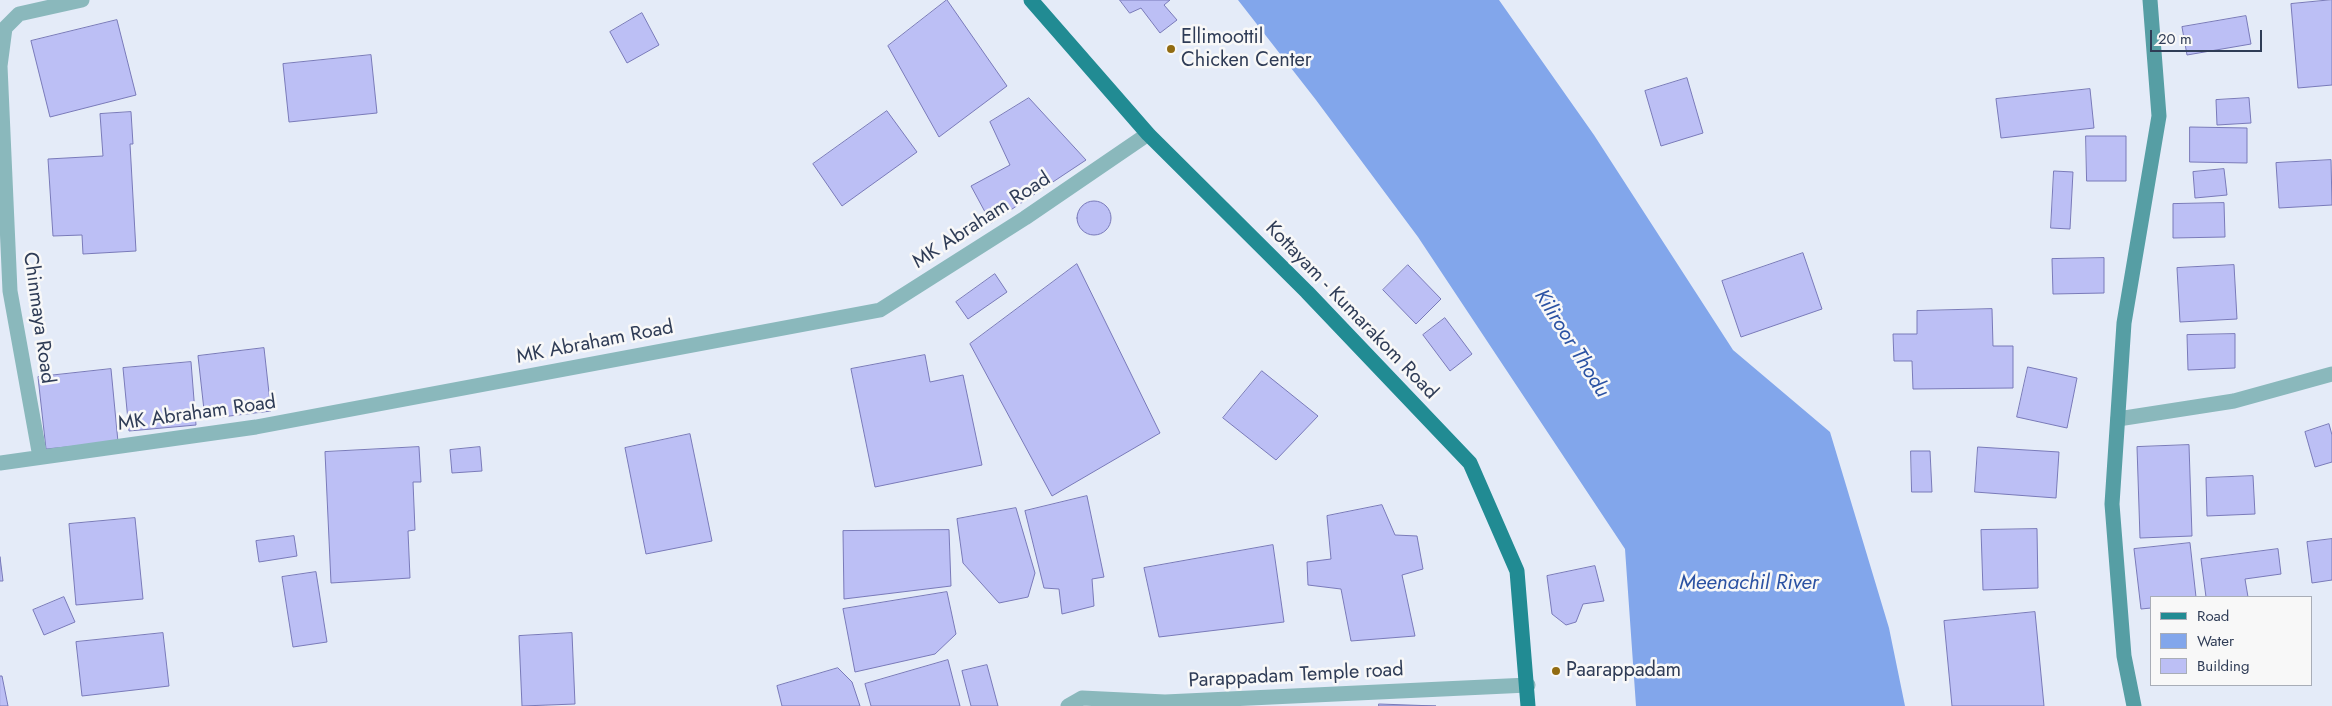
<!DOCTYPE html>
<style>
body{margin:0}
#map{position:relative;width:2332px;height:706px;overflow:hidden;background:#e4ebf8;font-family:Jost,sans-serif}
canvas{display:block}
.legend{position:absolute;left:2150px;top:596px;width:162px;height:90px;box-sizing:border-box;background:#f8f8f8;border:1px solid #a8adb7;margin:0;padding:6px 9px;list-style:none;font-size:15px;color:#2f3c56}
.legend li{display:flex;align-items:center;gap:10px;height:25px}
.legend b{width:25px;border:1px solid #a8adb7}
.scale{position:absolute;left:2150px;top:30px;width:112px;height:22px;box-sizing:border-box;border:2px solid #2f3c56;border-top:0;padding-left:6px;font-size:15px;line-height:18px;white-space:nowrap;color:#2f3c56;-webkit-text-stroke:4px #f8f8f8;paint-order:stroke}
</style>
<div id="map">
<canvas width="2332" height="706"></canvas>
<ul class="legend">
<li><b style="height:6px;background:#218b93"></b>Road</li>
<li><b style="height:14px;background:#82a6eb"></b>Water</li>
<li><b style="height:14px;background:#bcbff5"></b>Building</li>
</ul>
<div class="scale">20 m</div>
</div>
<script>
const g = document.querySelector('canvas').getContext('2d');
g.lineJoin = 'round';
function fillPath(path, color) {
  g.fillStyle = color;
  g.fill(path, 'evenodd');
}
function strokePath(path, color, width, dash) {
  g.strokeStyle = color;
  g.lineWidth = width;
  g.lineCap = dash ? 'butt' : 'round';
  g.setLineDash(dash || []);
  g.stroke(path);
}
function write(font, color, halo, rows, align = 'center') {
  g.font = font + ' Jost,sans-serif';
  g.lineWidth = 5;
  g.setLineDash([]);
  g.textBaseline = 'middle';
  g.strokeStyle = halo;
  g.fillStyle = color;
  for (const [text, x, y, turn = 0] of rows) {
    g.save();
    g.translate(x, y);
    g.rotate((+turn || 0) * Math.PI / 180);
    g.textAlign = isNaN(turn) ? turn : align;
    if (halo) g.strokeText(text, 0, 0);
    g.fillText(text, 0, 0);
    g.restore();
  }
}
fillPath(new Path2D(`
 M1238,0H1499L1594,135L1733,350L1830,432L1889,628L1905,706H1636L1625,549L1418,237L1316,100Z`), '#82a6eb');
const building = new Path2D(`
 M947,0L1007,86L939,137L888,46Z
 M1120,0H1170L1164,5L1177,20L1160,33L1141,8L1130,13Z
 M2332,0V85L2298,88L2291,4Z
 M642,13L659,45L627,63L610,32Z
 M2246,16L2251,44L2187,55L2182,27Z
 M117,20L136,95L50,117L31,41Z
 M371,55L377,113L289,122L283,64Z
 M1687,78L1703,133L1661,146L1645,91Z
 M2090,89L2094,128L2001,138L1996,99Z
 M1029,98L1086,160L991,223L971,186L1010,165L990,122Z
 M2249,98L2251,123L2217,125L2216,100Z
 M887,111L917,152L842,206L813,164Z
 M131,112L133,144H130L136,251L83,254L82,235L53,236L48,159L103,156L100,114Z
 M2190,127L2247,128V163L2190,162Z
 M2086,136H2126V181H2087Z
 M2331,160L2332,205L2279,208L2276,163Z
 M2224,169L2227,195L2195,198L2193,172Z
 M2054,171L2073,172L2070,229L2051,228Z
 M1077 218a17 17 0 1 1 34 0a17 17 0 1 1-34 0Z
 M2224,203L2225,237L2173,238V204Z
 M1803,253L1822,309L1741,337L1722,281Z
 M2104,258V293L2053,294L2052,259Z
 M1077,264L1160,433L1052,496L970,344Z
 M1408,265L1441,299L1416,324L1383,290Z
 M2234,265L2237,319L2180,322L2177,268Z
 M995,274L1007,292L968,319L956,302Z
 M1992,309L1993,346H2013V388L1913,389L1912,361H1894L1893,334H1917V311Z
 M1445,318L1472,354L1450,371L1423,335Z
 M2235,334V368L2188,370L2187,335Z
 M264,348L271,411L205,419L198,356Z
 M925,355L930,382L963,375L982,465L875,487L851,369Z
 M191,362L196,425L129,431L123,368Z
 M2028,367L2077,378L2067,428L2017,417Z
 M111,369L118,442L46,449L38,377Z
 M1262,371L1318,416L1276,460L1223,418Z
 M2329,424L2332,435V462L2315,467L2305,432Z
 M690,434L712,541L646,554L625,448Z
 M2189,445L2192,536L2140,538L2137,447Z
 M419,447L421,482H413L415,530L408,531L410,578L331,583L325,452Z
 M480,447L482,471L452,473L450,450Z
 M1978,447L2059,452L2056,498L1975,492Z
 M1911,451H1930L1932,492H1912Z
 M2253,476L2255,514L2207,516L2206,478Z
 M1087,496L1104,577L1092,579L1094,606L1062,614L1059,589L1044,588L1025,511Z
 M1382,505L1395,535L1417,536L1423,569L1402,575L1415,636L1351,641L1341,589L1308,585L1307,562L1331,559L1327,516Z
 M1016,508L1035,573L1028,597L999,603L963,563L957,519Z
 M135,518L143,599L76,605L69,524Z
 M2037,529L2038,588L1983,590L1981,530Z
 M949,530L951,586L844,599L843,531Z
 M294,536L297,556L259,562L256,541Z
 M2332,539V580L2312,583L2307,542Z
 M2190,543L2196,597H2151V608L2141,609L2134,549Z
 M1273,545L1284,622L1159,637L1144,568Z
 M2278,549L2281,574L2245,579L2248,597H2206L2201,559Z
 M0,557L3,581H0Z
 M1595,566L1604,601L1583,604L1576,622L1566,625L1552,614L1547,576Z
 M316,572L327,642L293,647L282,577Z
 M947,592L956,634L935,654L855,672L843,609Z
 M64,597L75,622L44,635L33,610Z
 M2035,612L2044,706H1952L1944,621Z
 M163,633L169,686L82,696L76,642Z
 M572,633L575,704L522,706L519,636Z
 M948,660L960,706H871L865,684Z
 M987,665L998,706H971L962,671Z
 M838,668L852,682L860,706H782L777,686Z
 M0,676H2L8,706H0Z
 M1379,704L1436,706H1379Z`);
fillPath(building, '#bcbff5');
strokePath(building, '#797ab9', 1);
strokePath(new Path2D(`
 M2118,419L2234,401L2332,374
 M40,457L10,291L0,66L5,28L19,14L82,0
 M0,463L256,427L880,310L1025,218L1148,134
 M1068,706L1082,698L1165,702L1528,685`), '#8ab8bc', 15);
strokePath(new Path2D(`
 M2134,706L2124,656L2112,504L2124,323L2159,116L2150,0`), '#569ea4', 15);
strokePath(new Path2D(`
 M1031,0L1148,134L1307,292L1470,463L1517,571L1528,706`), '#218b93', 15);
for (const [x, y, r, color] of [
 [1171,49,5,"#916b11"],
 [1556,671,5,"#916b11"]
]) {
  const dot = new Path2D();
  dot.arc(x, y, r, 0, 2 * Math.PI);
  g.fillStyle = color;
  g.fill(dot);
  strokePath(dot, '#f8f8f8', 2);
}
write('20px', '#2f3c56', '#f8f8f8', [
 ["Ellimoottil",1181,38],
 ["Chicken Center",1181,61],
 ["Paarappadam",1566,671]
], 'left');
write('20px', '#2f3c56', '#f8f8f8', [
 ["MK Abraham Road",982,221,-33],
 ["Kottayam - Kumarakom Road",1351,311,46],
 ["Chinmaya Road",38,318,82],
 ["MK Abraham Road",595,343,-11],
 ["MK Abraham Road",197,414,-8],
 ["Parappadam Temple road",1296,676,-3]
]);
write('italic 21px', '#2b52a3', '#f8f8f8', [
 ["Kiliroor Thodu",1571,344,58],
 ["Meenachil River",1749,584]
]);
</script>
